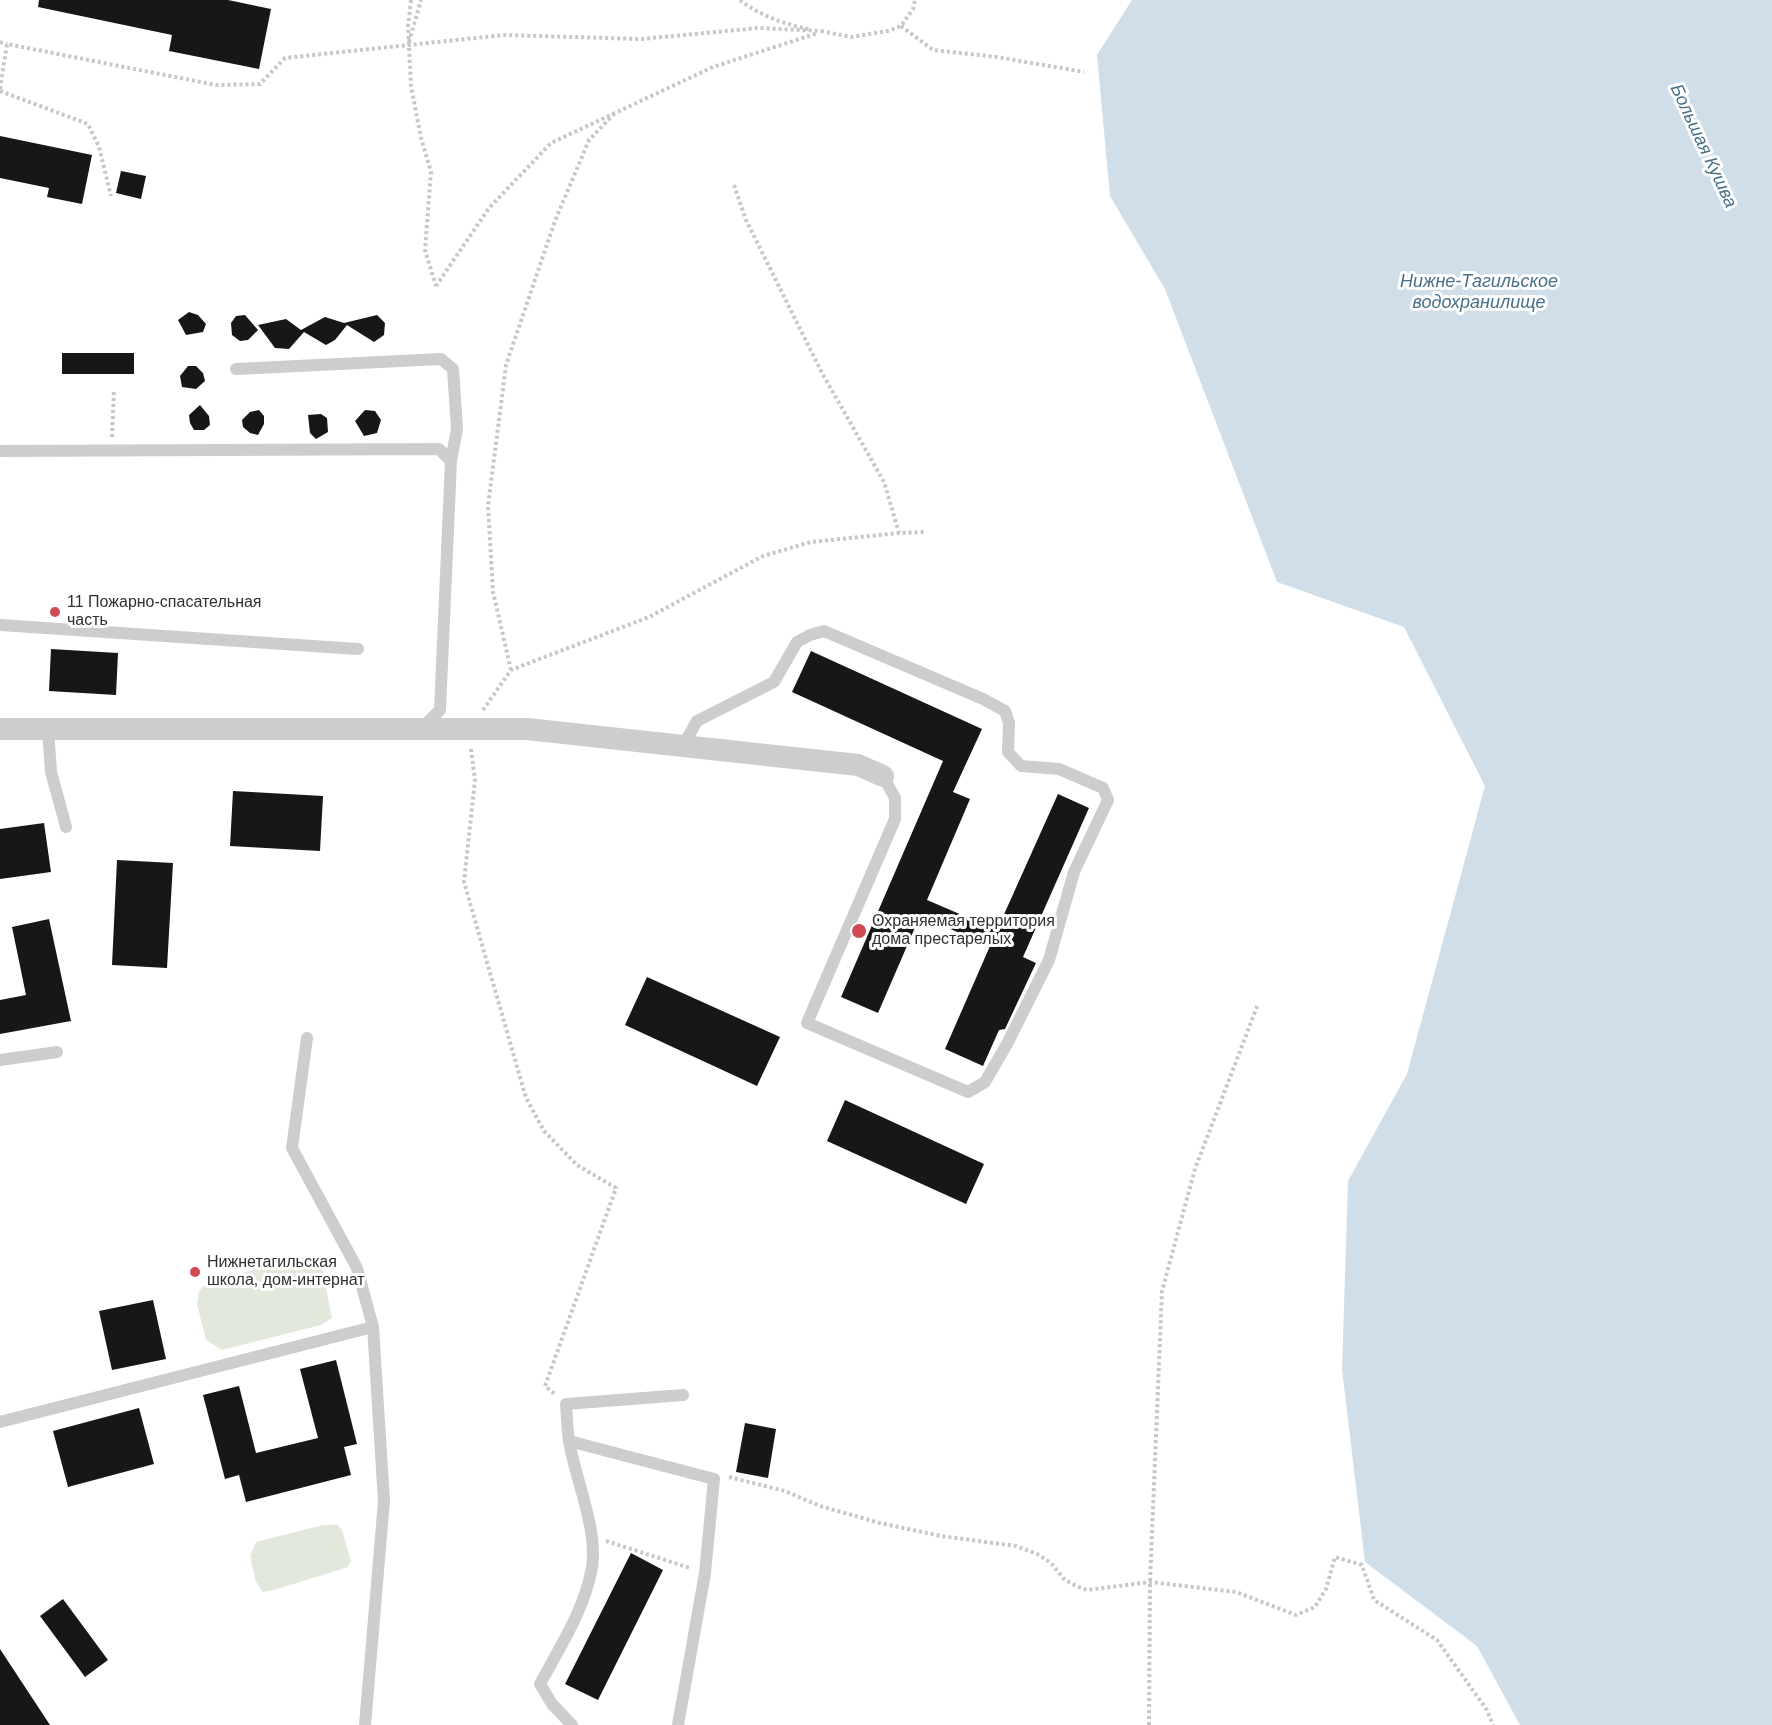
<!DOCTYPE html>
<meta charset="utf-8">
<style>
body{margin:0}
canvas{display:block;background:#fff}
</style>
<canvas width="1772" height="1725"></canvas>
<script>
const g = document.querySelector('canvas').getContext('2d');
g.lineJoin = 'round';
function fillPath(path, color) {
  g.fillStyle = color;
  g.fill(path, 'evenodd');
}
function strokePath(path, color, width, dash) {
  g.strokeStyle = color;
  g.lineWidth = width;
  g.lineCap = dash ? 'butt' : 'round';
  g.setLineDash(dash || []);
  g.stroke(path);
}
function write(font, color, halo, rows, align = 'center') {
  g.font = font + ' Helvetica,sans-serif';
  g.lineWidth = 6;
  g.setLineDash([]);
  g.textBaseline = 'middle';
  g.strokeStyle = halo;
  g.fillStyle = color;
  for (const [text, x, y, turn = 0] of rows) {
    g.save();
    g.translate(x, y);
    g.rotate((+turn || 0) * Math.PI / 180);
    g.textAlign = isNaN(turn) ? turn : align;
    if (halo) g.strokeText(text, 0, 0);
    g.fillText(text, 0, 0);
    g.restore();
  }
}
fillPath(new Path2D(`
 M306,1256L321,1263L332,1318L321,1325L222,1350L206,1340L197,1304L199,1291L208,1282Z
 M323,1525H338L342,1530L351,1561L348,1567L274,1590L262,1592L255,1579L250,1556L256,1542Z`), '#e3e8dd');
fillPath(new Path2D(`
 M1132,0H1772V1725H1520L1477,1646L1365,1562L1342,1369L1348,1181L1407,1074L1485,786L1404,627L1277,582L1165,289L1110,196L1097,55Z`), '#cfdee8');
fillPath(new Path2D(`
 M39,0H228L271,9L259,69L169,51L172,35L38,7Z
 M0,136L92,155L82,204L47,197L49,188L0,178Z
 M121,171L146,176L141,199L116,193Z
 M189,312L198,315L206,324L203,332L186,335L178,320Z
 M245,315L258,330L248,340L240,341L232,335L231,323L236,316Z
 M377,315L385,323L384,335L374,342L347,325L335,340L326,345L304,332L289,349L275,348L258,325L286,319L301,330L325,317L344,323Z
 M62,353H134V374H62Z
 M188,366H196L203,373L205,381L196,389L182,387L180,376Z
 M200,405L209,416L210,425L204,430H194L190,423L189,415Z
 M259,410L264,416V424L258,435L250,433L243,427L242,420L250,412Z
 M365,410L375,411L381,420L377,433L364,436L355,421Z
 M321,414L327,418L328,432L316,439L310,433L308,415Z
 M51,649L118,653L116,695L49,691Z
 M811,651L982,729L953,792L970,799L927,900L997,930L1058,794L1089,808L1023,957L1036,963L1005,1029L999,1030L983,1066L945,1049L990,946L920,916L878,1013L841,997L943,761L792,692Z
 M233,791L323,796L320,851L230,846Z
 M44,823L51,872L0,879V829Z
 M117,860L173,863L167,968L112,965Z
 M49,919L71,1021L0,1034V1000L26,995L12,927Z
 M647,977L780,1037L757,1086L625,1025Z
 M845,1100L984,1164L966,1204L827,1141Z
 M153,1300L166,1359L112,1370L99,1311Z
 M336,1360L357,1444L344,1447L351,1475L246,1502L239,1475L225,1479L203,1395L239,1386L256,1453L318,1438L300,1369Z
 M139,1408L154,1464L68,1487L53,1431Z
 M745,1423L776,1429L768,1478L736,1472Z
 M631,1553L663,1570L598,1700L565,1684Z
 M63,1599L108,1660L85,1677L40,1616Z
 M0,1649L50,1725H0Z`), '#171717');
strokePath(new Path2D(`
 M411,0L408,26L411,86L421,138L431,172L425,250L436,286
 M740,0C759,15 784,24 808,29
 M901,26L933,50L997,57L1084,72
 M821,31L851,37L888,31L901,26L913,9L915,0
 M0,42L7,44
 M409,42L421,0
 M0,89L7,44L216,85L260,84L285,58L504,35L641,39L758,28L822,31
 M0,91L88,124L99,147L111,196
 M734,185L746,220L822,373L884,482L899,533
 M436,286L489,208L551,143L713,67L818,33
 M112,437L114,390
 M511,670L493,592L488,506L506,365L555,221L589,140L614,114
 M483,710L511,670L649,617L763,556L811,542L899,533L926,532
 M471,749L475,780L464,882L526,1098L544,1131L577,1165L616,1188L545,1386L556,1395
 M729,1477L785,1491L820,1506L880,1523L941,1536L1016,1546L1037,1554L1051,1563L1064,1579L1076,1586L1087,1590L1150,1582L1236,1592L1296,1615L1315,1607L1326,1589L1335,1557L1362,1565L1374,1600L1437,1640L1487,1710L1493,1725
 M606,1541L690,1568
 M1149,1725L1150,1582L1162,1291L1195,1169L1258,1004`), '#c7c7c7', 4, [3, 3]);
strokePath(new Path2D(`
 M236,369L441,359L453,369L457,429L451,461
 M0,451L439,449L451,461L440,710L422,728
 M0,625L358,649
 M48,729L51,772L66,827
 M683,746L697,721L774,682L797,642L810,635L824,631L983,699L1005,711L1009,723L1008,752L1021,766L1059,769L1103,788L1108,800L1074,872L1049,960L1007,1044L985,1082L968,1092L807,1023L895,819V798L883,776
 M307,1038L292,1148L357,1268L373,1327
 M0,1060L57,1052
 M0,1422L373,1327L384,1501L365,1725
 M569,1441L714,1479L705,1573L678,1725
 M572,1725L552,1704L540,1684C560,1647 585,1609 592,1567C598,1529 575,1478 569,1441C567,1428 567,1416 566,1404L683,1395`), '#cdcdcd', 12);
strokePath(new Path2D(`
 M0,729H527L858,765L883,776`), '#cdcdcd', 22);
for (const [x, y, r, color] of [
 [55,612,6,"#cf4a52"],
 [859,931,8,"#cf4a52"],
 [195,1272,6,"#cf4a52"]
]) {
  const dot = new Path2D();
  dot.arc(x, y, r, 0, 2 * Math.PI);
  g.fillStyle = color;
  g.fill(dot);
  strokePath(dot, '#fff', 2);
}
write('16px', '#303030', '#fff', [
 ["11 Пожарно-спасательная",67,603],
 ["часть",67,621],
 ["Охраняемая территория",872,922],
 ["дома престарелых",872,940],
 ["Нижнетагильская",207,1263],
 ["школа, дом-интернат",207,1281]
], 'left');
write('italic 18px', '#486f88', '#fff', [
 ["Большая Кушва",1703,146,65],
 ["Нижне-Тагильское",1479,282],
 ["водохранилище",1479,303]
]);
</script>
